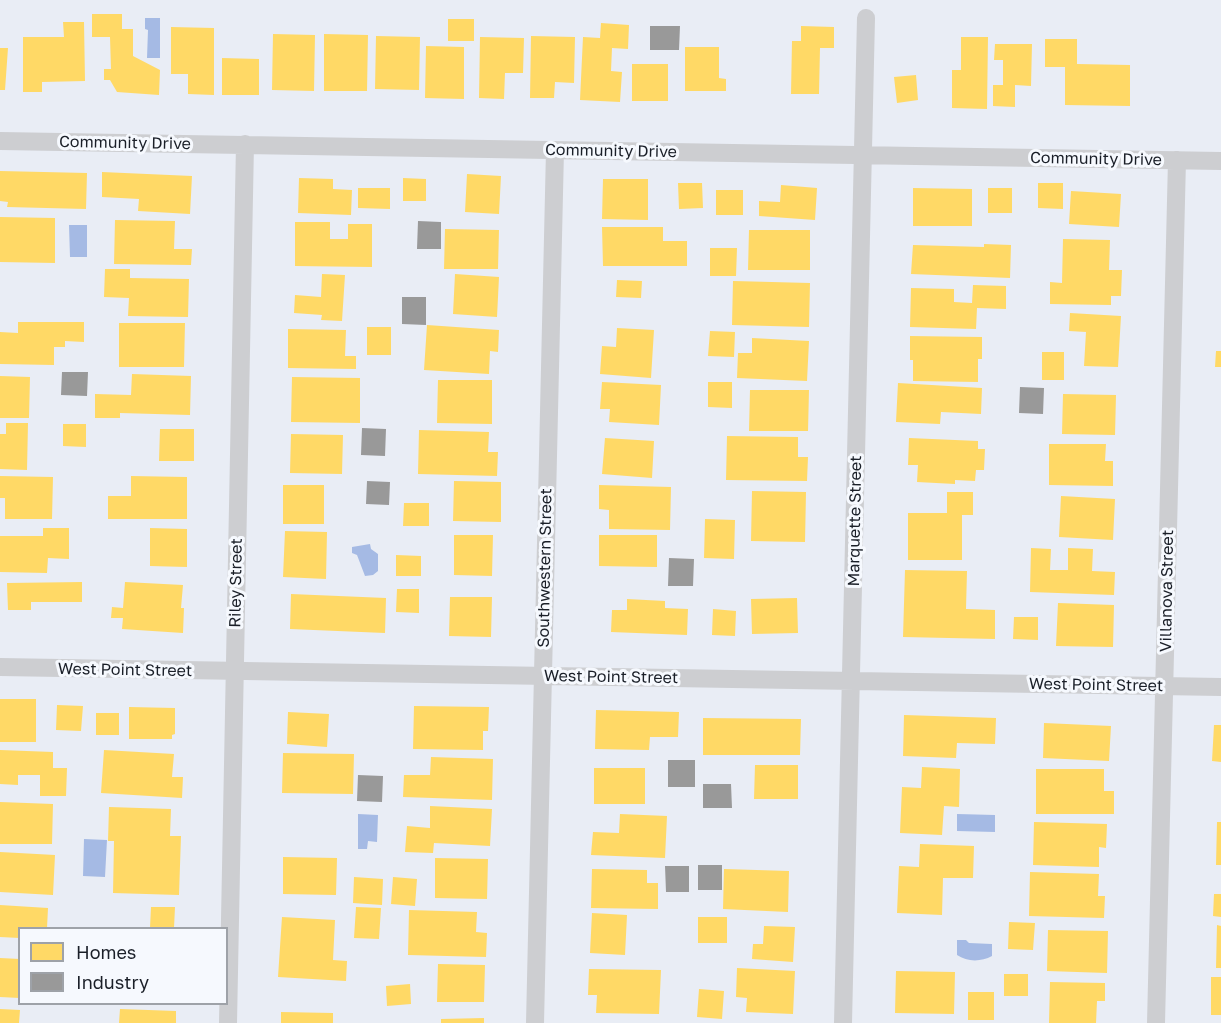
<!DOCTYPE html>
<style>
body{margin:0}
#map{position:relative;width:1221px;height:1023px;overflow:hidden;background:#e9edf5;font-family:"Golos Text",sans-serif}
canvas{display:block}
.legend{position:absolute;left:18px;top:927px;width:210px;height:78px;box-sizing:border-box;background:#f6f9fe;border:2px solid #9ea2a8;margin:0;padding:8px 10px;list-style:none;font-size:18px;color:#1a1f28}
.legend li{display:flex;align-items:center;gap:12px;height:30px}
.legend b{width:30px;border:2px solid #9ea2a8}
</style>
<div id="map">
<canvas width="1221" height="1023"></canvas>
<ul class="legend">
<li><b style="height:16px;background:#ffd966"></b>Homes</li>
<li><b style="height:16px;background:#999"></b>Industry</li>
</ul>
</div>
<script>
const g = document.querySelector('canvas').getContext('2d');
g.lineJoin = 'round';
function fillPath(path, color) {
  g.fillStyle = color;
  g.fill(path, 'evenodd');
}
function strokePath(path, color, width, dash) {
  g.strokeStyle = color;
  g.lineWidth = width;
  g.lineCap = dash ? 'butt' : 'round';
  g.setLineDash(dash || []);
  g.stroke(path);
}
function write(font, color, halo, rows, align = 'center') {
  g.font = font + ' "Golos Text",sans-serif';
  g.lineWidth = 6;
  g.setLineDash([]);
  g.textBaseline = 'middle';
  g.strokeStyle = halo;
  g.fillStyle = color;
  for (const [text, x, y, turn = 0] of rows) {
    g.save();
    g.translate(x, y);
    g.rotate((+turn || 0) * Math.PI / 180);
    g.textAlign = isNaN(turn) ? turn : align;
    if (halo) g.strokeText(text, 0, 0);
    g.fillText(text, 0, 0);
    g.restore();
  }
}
fillPath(new Path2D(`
 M145,18H160V58H147L148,30L145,29Z
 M69,225H87V257H70Z
 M370,544L371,549L378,554V571L373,575L365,576L357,555L352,553V547Z
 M358,814L378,815L377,842L368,841L367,849H358Z
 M957,814L995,815V832L957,831Z
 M84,839L107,840L105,877L83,876Z
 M957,940H966L969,943L992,944V956C981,962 967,962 957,955Z`), '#a5bae4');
fillPath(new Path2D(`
 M92,14H122V29H133V56L160,70L159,95L117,92L110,80H104V69H111L110,37H92Z
 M448,19H474V41H448Z
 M63,22H84L85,81L42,82V92H23V37H64Z
 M601,23L629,25L628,49L612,48L611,71L622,72L620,102L580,100L583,37L600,38Z
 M801,26L834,27V48H820L819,94H791L792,41H801Z
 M171,27L214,28V95L188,94V74H171Z
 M273,34L315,35L314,91L272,90Z
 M324,34L368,35L367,91H324Z
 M376,36L420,37L419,90L375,89Z
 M531,36L575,37L574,83L555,82L554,98H530Z
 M480,37L524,38L523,73H505L504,99L479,98Z
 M961,37H988L987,109L952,108V70H961Z
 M1045,39H1077V64L1130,65V106L1065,105V67H1045Z
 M995,44H1032L1031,86L1015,85V107L993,106V85H1003V60H994Z
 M426,46L464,47V99L425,98Z
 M685,47H719V78L726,79V91H685Z
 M0,48H8L5,90H0Z
 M222,58L259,59V95H222Z
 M632,64H668V101H632Z
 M916,75L918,100L897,103L894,77Z
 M0,171L87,173L86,209L7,207L8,202L0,201Z
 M102,172L192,176L190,214L138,211L139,199L102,197Z
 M467,174L501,176L499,214L465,212Z
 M299,178L333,179V189L352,190L351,215L298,213Z
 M403,178L426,179V201H403Z
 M603,179H648V220L602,219Z
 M678,183H702L703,208L679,209Z
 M1038,183H1063V209L1038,208Z
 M781,185L817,188L815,220L759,216V201L780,202Z
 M358,188H390V209L358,208Z
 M913,188L972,189V226H913Z
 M988,188H1012V213H988Z
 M716,190H743V215H716Z
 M1071,191L1121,194L1119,227L1069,224Z
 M0,217L55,218V263L0,262Z
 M115,220L175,221L174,249H192L191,265L114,264Z
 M295,222H330V239H348V224H372V267L295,266Z
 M602,227H663V241H687V266H603Z
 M445,229L499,230L498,269H444Z
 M749,230H810V270H748Z
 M1063,239L1110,240L1109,270H1122L1121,296H1111V305L1050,304V282L1062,283Z
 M984,244L1011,245L1010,278L911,274L913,245L984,247Z
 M710,248H737L736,276H710Z
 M105,269H130V278L189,279L188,317L128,316L129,298L104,297Z
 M322,274L345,275L342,321L321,320L322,315L294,313L295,295L321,297Z
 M455,274L499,277L497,317L453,314Z
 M617,280L642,281L641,298L616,297Z
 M733,281L810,283L809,327L732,325Z
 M973,285L1006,286V309L977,308L976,329L910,327L911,288L954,289V302L972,303Z
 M1070,313L1121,316L1118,367L1084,366L1086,332L1069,331Z
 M18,322H84V342L65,341V347H54V365L0,364V332L18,333Z
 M119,323H185L184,367H119Z
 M427,325L499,330L498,352L490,351L489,374L424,370Z
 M367,327H391V355H367Z
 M617,328L654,330L651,378L600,374L602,346L616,347Z
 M288,329L346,330L345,356H356V369L288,368Z
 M710,331L735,332L734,357L708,356Z
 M910,336L982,337V359H978V382L913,381V360H910Z
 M752,338L809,341L807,381L737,378L738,353H752Z
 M1216,351H1221V367H1215Z
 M1042,352H1064V380H1042Z
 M132,374L191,376L190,415L120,413V418H95V394L131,395Z
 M0,376L30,377L29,418H0Z
 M292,377L360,378V423L291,422Z
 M438,380H492V424L437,423Z
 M602,382L661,385L659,425L609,422L610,409H600Z
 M708,382H732V408L708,407Z
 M898,383L982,388L981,414L941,412L940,424L896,422Z
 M750,390H809L808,431H749Z
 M1063,394L1116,395L1115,435L1062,434Z
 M6,423H28L27,470L0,469V434H6Z
 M63,424H86V447L63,446Z
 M160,429H194V461H159Z
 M419,430L489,432L488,452H498L497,476L418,474Z
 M291,434L343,435L342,474L290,473Z
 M727,436L798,437V457H808L807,481L726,480Z
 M605,438L654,441L652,478L602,474Z
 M909,438L978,441V449H985L984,470H976L975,481L955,480V484L917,482L918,465H908Z
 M1049,444H1106L1105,461H1113V486L1049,485Z
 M0,476L53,477L52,519H5V498H0Z
 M131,476L187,477V519H108V496H131Z
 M454,481L501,482V522L453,521Z
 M283,485H324V524H283Z
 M599,485L671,487L670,530L609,529V510L599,509Z
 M752,491L806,492L805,542L751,541Z
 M947,492H973V515H962V560H908V513H947Z
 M1061,496L1115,499L1113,540L1059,537Z
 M404,503H429V526H403Z
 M705,519L735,520L734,559L704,558Z
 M43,528H69V559L48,558L47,573L0,572V536H43Z
 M150,528L187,529V567L150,566Z
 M285,531L327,532L326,579L283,577Z
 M454,535H493L492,576L454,575Z
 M599,535H657V567L599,566Z
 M1031,548L1051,549L1050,570H1068V548L1093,549L1092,571L1115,572L1114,595L1030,592Z
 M396,555L421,556V576H396Z
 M905,570L967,571L966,609L995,610V639L903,637Z
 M82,582V602H31V610H8L7,583Z
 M125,582L183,585L181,608H184L183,633L122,629L123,618H111L112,607L123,608Z
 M397,589H419V613L396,612Z
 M291,594L386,598L385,633L290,629Z
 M450,597H492L491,637L449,636Z
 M797,598L798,633L752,634L751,599Z
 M627,599L665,601V608L688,609L687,635L611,632L612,610H627Z
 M1058,603L1114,605L1113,647L1056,646Z
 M713,609L736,611L735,636L712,635Z
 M1014,617H1038V640L1013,639Z
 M0,699H36V742H0Z
 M57,705L83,706L81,731L56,730Z
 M414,706L489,707L488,731H483V750L413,749Z
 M129,707L175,708V734L172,735V739H129Z
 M596,710L679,712L678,737H650L649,750L595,749Z
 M288,712L329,714L327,747L287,744Z
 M96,713H119V735H96Z
 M904,715L996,718L995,744L957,743L956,758L903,756Z
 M703,718L801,719L800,755H703Z
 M1044,723L1111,726L1109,761L1043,758Z
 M1214,725H1221V762L1212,761Z
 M0,750L53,752V768H67L66,796H40V775H18V785L0,784Z
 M104,750L174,754L172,777H183L182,798L101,793Z
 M283,753L354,754L353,794L282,793Z
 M431,757L493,759L492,800L403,797L404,775H430Z
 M755,765H798V799H754Z
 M922,767L960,769L959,807L944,806L942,835L900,833L902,787L921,788Z
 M594,768H645V804H594Z
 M1036,769H1104V791H1114V814H1036Z
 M0,802L53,804L52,844H0Z
 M430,806L492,809L490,846L434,843L433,853L405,852L407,826L430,828Z
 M109,807L171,809L170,836H181L179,895L113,893L114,841H108Z
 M620,814L667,816L665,858L591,855L593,832L619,833Z
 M1034,822L1107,824L1106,848L1099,847V867L1033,865Z
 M1217,822H1221V865H1216Z
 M920,844L974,846L973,878H943L942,915L897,913L899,866L919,867Z
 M0,852L55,855L53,895L0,892Z
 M283,857L337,858L336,895L283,894Z
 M435,858L488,859L487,899L435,898Z
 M592,869L647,870V883H658V909L591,908Z
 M724,869L789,871L788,912L723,909Z
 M1030,872L1099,874L1098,896H1105L1104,918L1029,916Z
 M354,877L383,879L382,905L353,903Z
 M393,877L417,879L415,906L391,904Z
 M1214,894H1221V917L1213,916Z
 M0,905L48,908L47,928H20V938L0,937Z
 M151,907H175L174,928H150Z
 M356,907L381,908L379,939L354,938Z
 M409,910L477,912L476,932L487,933L486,957L408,955Z
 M592,913L627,915L625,955L590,953Z
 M282,917L335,920L333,960L347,961L346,981L278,977Z
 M698,917H727V943H698Z
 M1009,922L1035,923L1033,950L1008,949Z
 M1217,925L1221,926V968H1216Z
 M764,926L795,927L793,962L752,959L753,944H763Z
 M1048,930L1108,931L1107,973L1047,971Z
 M0,958L20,959V998L0,997Z
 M438,964L485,965L484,1002H437Z
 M737,968L795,971L793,1014L746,1012L747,998L736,997Z
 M589,969L661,970L659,1014L596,1013L597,995H588Z
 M896,971L955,972L954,1014L895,1013Z
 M1004,974H1028V996H1004Z
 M1211,977H1221V1015H1211Z
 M1050,982L1105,983V1001H1097L1096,1023H1049Z
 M410,984L411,1004L387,1006L386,986Z
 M699,989L724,991L722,1019L697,1017Z
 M968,992H994V1020H968Z
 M0,1009L20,1010L19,1023H0Z
 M120,1009L176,1011V1023H119Z
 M281,1012L333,1013V1023H281Z
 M484,1018V1023H441V1019Z`), '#ffd966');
fillPath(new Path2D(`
 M650,26H680L679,50H650Z
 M418,221L441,222V249H417Z
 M402,297H426V325L402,324Z
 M62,372H88L87,396L61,395Z
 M1020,387L1044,388L1043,414L1019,413Z
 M362,428L386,429L385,456L361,455Z
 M367,481L390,482L389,505L366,504Z
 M669,558L694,559L693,586H668Z
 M668,760H695V787H668Z
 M358,775L383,776L382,802L357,801Z
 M703,784H731L732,808H703Z
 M698,865H722V890H698Z
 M665,866H689V892H666Z`), '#999');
strokePath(new Path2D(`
 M0,141L1221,161
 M0,667L1221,687
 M228,1023L245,144
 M535,1023L555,150
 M843,1023L866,18
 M1156,1023L1177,160`), '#cdced1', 18);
write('16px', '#1a1f28', '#f6f9fe', [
 ["Community Drive",125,143,1],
 ["Community Drive",611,151,1],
 ["Community Drive",1096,159,1],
 ["Marquette Street",855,521,-89],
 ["Southwestern Street",545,568,-89],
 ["Riley Street",236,583,-89],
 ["Villanova Street",1167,591,-89],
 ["West Point Street",125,670,1],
 ["West Point Street",611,677,1],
 ["West Point Street",1096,685,1]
]);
</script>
